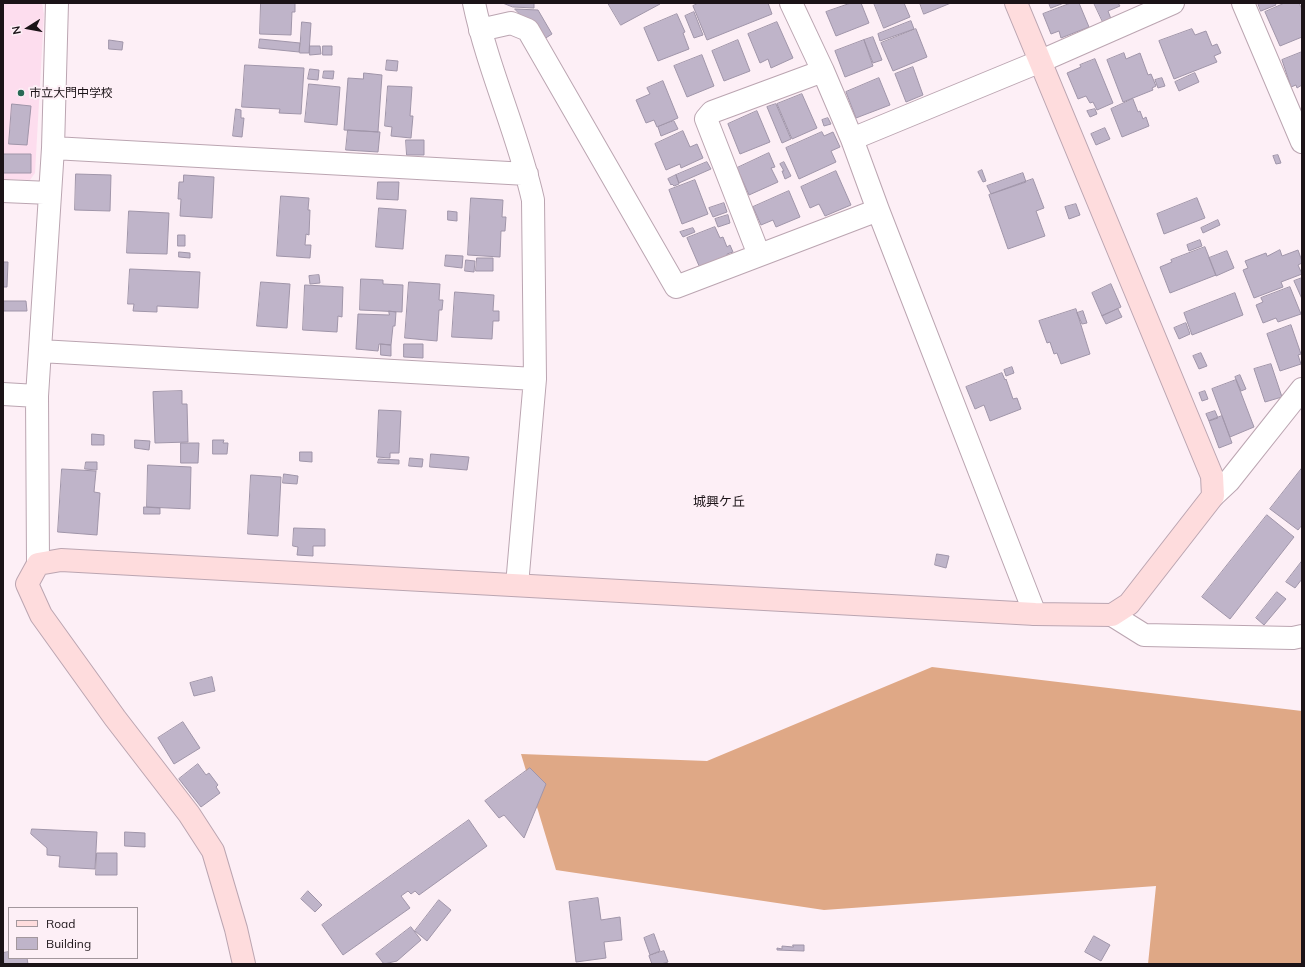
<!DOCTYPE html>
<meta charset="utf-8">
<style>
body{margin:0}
#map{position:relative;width:1305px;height:967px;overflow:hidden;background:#fdeff6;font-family:Mulish,sans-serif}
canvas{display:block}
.frame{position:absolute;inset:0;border:4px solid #1b1317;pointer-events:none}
.legend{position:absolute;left:8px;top:907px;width:130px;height:52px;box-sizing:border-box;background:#fdeff6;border:1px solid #a3979d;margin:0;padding:5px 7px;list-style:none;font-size:12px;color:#1b1317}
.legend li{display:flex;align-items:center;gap:8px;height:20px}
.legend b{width:20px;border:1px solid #a3979d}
.north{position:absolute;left:8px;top:8px;width:40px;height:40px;-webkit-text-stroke:3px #fdeff6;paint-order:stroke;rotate:259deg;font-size:11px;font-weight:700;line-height:16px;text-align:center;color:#1b1317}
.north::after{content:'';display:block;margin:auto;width:14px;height:18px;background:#1b1317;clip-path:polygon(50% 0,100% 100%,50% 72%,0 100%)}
</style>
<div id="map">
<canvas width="1305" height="967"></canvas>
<div class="frame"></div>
<ul class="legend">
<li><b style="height:5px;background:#fedcdd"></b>Road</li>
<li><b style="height:11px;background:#bfb4c9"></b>Building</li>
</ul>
<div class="north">N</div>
</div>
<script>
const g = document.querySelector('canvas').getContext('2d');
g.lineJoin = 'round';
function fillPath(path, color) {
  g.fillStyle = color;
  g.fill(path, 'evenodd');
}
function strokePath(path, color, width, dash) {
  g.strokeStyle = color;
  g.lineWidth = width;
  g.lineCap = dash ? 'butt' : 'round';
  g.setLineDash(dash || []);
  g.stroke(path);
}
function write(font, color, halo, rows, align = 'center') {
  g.font = font + ' Mulish,"Noto Sans JP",sans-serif';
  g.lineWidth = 4;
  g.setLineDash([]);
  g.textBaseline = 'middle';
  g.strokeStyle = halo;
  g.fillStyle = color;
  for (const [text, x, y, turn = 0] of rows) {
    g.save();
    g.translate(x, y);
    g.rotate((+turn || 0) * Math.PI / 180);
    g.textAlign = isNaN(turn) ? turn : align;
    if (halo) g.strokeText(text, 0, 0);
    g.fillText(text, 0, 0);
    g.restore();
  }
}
fillPath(new Path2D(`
 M3,3H42L44,14L35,173L30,180L3,179Z`), '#fdddee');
fillPath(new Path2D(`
 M932,667L1302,711V964H1148L1156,886L824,910L556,870L521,754L707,761Z`), '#dfa886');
const building = new Path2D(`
 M261,3H295V12H292L291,35L260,34Z
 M503,3H534V8L513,7Z
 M608,3H660V4L621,25Z
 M699,3H768L772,14L707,40L693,6Z
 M851,3H861L869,23L836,36L826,12Z
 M874,3H904L910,17L884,28Z
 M920,3H951L924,14Z
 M1049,3H1064L1051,8Z
 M1071,3H1079L1089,27L1061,38L1059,31L1051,34L1043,14Z
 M1094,3H1118L1120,6L1108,11L1111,19L1103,22Z
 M1258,3H1275L1276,5L1261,11Z
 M1285,3H1299L1302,9V37L1280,46L1265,12Z
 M515,9L538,10L552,34L541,41L528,23Z
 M694,12L703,35L694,38L685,16Z
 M677,14L685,32L683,33L689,49L658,61L644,28Z
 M911,21L914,29L880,41L878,34Z
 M302,22L311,23L309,53H300Z
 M777,22L793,58L771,68L768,59L760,63L748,34Z
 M916,29L927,57L893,71L881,43Z
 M1192,29L1195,35L1206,31L1212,46L1217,44L1221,53L1214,56L1217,62L1174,79L1159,41Z
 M873,37L882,60L873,63L864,40Z
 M260,39L300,43L299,52L259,48Z
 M109,40L123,42L122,50L109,49Z
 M738,40L750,71L724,81L712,51Z
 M864,40L873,66L845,77L835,51Z
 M310,46H320L321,54L310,55Z
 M323,46H332V55H323Z
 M1302,52V85L1297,88L1296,85L1291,87L1282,60Z
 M1124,53L1126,59L1140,53L1148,75L1151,74L1156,86L1152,88L1153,90L1123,102L1107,60Z
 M702,55L714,86L687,97L674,66Z
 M1095,59L1113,103L1097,110L1093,102L1090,103L1086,96L1078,99L1067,73L1081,67L1080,65Z
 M387,60L398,61L397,71L386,70Z
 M245,65L304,68L301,114L279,113L280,109L242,107Z
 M913,67L923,95L906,102L895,74Z
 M310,69L319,70L318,80L308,79Z
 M324,71H334L333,79L323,78Z
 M364,73L382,75L378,132L344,130L348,78L363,79Z
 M1195,73L1199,82L1179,91L1175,82Z
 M879,78L890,105L856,118L846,92Z
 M1162,78L1165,86L1158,88L1155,80Z
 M663,81L678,118L657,127L654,120L646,123L636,100L650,94L647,88Z
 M309,84L340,87L337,125L305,122Z
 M388,86L412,87L410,116H413L411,138L391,136L392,127L385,126Z
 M802,94L817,128L792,139L777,104Z
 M1133,99L1138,112L1140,111L1143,119L1146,117L1149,126L1122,137L1111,109Z
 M12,104L31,106L27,145L9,144Z
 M776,104L791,139L782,143L767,107Z
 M236,109L241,110V118H244L242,137L233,136Z
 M1095,109L1097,114L1090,117L1087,111Z
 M757,111L770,142L740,154L728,124Z
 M828,118L831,124L824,126L822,120Z
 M674,121L678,129L661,136L658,127Z
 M1105,128L1110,139L1096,145L1091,134Z
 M348,130L380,132L378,152L346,150Z
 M683,131L690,147L697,144L703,158L681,168L680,164L666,170L655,144Z
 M822,132L824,136L833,132L840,147L831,151L836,162L799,179L786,148Z
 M406,140H424V155H407Z
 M769,153L775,167L771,168L778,182L749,195L737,168Z
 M3,154H31V173H3Z
 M1278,155L1281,163L1276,164L1273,156Z
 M707,162L711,169L679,183L676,175Z
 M784,162L791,176L785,179L782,171H784L780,164Z
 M982,170L986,181L983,182L978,172Z
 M836,171L851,205L825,216L819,204L810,208L801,187Z
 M1023,173L1026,182L991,194L987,186Z
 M76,174L111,175L110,211L75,210Z
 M184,175L214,177L212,218L180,216L181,199H178L179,182H183Z
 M676,175L679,184L674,186L672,184L671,185L668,179Z
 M1033,179L1044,208L1036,211L1045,236L1008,249L989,195Z
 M695,180L708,214L682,224L669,190Z
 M378,182H399L398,200L377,199Z
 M789,191L800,217L776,227L773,220L761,225L753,207Z
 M281,196L309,198L308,210H310L309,235L306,234L305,245H311L310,258L277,256Z
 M471,198L503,200L502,217H506L505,231H501L500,257L468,255Z
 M1197,198L1205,218L1164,234L1157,214Z
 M724,203L727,212L713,217L709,208Z
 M1076,204L1080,215L1069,219L1065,207Z
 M379,208L406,210L403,249L376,247Z
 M129,211L169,213L167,254L127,253Z
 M448,211L457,212V221L448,220Z
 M728,215L730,223L718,227L715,219Z
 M1218,220L1220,225L1203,233L1201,228Z
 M715,227L720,238L723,237L727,247L730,245L733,252L727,254L728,257L700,268L687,238Z
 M693,228L695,232L683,237L680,232Z
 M178,235H185V246H178Z
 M1200,240L1202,246L1189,251L1187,245Z
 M1205,247L1216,275L1170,293L1160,267L1172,262L1171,260Z
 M1280,250L1282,256L1298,250L1302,261V263L1298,265L1302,274L1281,282L1283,287L1254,298L1243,270L1248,268L1245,261L1266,253L1267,256Z
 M1227,251L1234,268L1216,276L1209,258Z
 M179,252L190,253V258L179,257Z
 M446,255L463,256L462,268L445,266Z
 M477,258H493V271H476Z
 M466,260L475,261L474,272L465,271Z
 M3,262H8L7,287H3Z
 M130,269L200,272L198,308L157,306V312L133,311L134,304H128Z
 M319,275L320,283L310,284L309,276Z
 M1302,278V299L1294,281Z
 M361,279L383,280V284L403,285L402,312L360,310Z
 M261,282L290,284L287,328L257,326Z
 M409,282L440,284L439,300H443L442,310H439L437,341L405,338Z
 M1111,284L1121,307L1102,316L1092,293Z
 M305,285L343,287L342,317L338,316L337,332L303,330Z
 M1290,287L1301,314L1278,322L1276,318L1263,323L1256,305L1263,302L1261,298Z
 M455,292L494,295L493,311H499V321H493L492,339L452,337Z
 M1235,293L1243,315L1192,335L1184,313Z
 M4,301H26L27,311H4Z
 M1076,309L1090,354L1061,364L1057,353L1054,354L1050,342L1047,343L1039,321Z
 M1118,309L1122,317L1106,324L1102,316Z
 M389,311L396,312L395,326H393L391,345L379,344L378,351L356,349L358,314L389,315Z
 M1083,311L1087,323L1082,324L1077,313Z
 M1186,323L1190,334L1179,339L1174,328Z
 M1291,325L1301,354L1298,355L1301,364L1280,371L1267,334Z
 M381,344L391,345V356L381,355Z
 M404,344H423V358L404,357Z
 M1201,353L1207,366L1199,369L1193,356Z
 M1271,364L1282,397L1265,402L1254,369Z
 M1012,367L1014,373L1006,376L1004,370Z
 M1002,373L1005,380L1006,379L1013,399L1017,398L1021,409L990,421L984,405L975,409L966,387Z
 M1240,375L1246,389L1241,391L1235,377Z
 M1236,380L1254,427L1230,437L1212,389Z
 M182,391V404H187L188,442L155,443L153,392Z
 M1205,391L1208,399L1202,401L1199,393Z
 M379,410L401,411L399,453H390V458L377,457Z
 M1215,411L1218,418L1209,421L1206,414Z
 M1222,416L1232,443L1219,448L1209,421Z
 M92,434L104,435V445H92Z
 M135,440L150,441L149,450L135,448Z
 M213,440H224L223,443H228L227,454H213Z
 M181,443H199L198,463H181Z
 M300,452H312V462L300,461Z
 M431,454L469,457L467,470L430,467Z
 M410,458L423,459L422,467L409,466Z
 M379,459L399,460V464L378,463Z
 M86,462H97V470L85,469Z
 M148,465L191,467L190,509L147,507Z
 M1302,468V525L1298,530L1270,509Z
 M62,469L96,471L94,492L100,493L97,535L58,532Z
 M284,474L298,476L297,484L283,483Z
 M251,475L281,477L278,536L248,534Z
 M144,507L160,508V514H144Z
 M1267,515L1294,537L1230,619L1202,597Z
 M294,528L325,529V546H313V556L297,555L298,547L293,546Z
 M937,554L949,556L946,568L935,565Z
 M1302,561V579L1295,588L1286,582Z
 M1277,592L1286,599L1264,625L1256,618Z
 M212,677L215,691L194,696L190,683Z
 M183,722L200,748L174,764L158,738Z
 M198,764L206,775L209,773L218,785L216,787L220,793L201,807L179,779Z
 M530,768L546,784L524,838L504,815L499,818L485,801Z
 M469,820L487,846L419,895L415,891L411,894L408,891L401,896L410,908L343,955L322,925Z
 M32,829L97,832L95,869L59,867L60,856L47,855V848L31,834Z
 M125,832L145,833V847L125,846Z
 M97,853H117V875H96Z
 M308,891L322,905L315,912L301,899Z
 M598,898L601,920L620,917L622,940L604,942L606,958L576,962L569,902Z
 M439,900L451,910L427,941L415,931Z
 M411,927L421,940L397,961L384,964L376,954Z
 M654,934L660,951L650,955L644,938Z
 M1094,936L1110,945L1101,961L1085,952Z
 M793,945H804V951L777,950V948L782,949V946L793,947Z
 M664,951L668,962L661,964H652L649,956Z
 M9,952V958H27L28,964H4L3,953Z`);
fillPath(building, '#bfb4c9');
strokePath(building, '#a095a9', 1);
const street = new Path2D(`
 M474,3C488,70 518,133 533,200L535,379L517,585
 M791,3L823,71L852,139L878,210L1035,614
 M1243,3L1302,142
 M480,30L511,23L528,30L676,287L878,210
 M852,139L1041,61L1173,3
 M53,148L527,174
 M3,191L50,193
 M759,255L706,119L712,112L823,71
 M40,351L535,379
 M3,394L37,396
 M1213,496L1229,481L1302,389
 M38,564L37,396L53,148L57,3
 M1112,615L1144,635L1293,638L1302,636`);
const secondary = new Path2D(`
 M244,964L236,929L213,851L189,814L115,718L41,615L27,584L38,564L61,560L1035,614L1112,615L1129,604L1213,496L1212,476L1016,3`);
strokePath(street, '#bba5b1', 24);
strokePath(secondary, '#bba5b1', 24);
strokePath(street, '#fff', 22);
strokePath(secondary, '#fedcdd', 22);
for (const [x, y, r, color] of [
 [21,93,4,"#296855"]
]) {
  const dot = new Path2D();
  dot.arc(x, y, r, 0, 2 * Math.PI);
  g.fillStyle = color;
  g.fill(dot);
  strokePath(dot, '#fdeff6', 1.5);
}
write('12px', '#1b1317', '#fdeff6', [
 ["市立大門中学校",29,93]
], 'left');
write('13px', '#1b1317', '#fdeff6', [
 ["城興ケ丘",719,502]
]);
</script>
